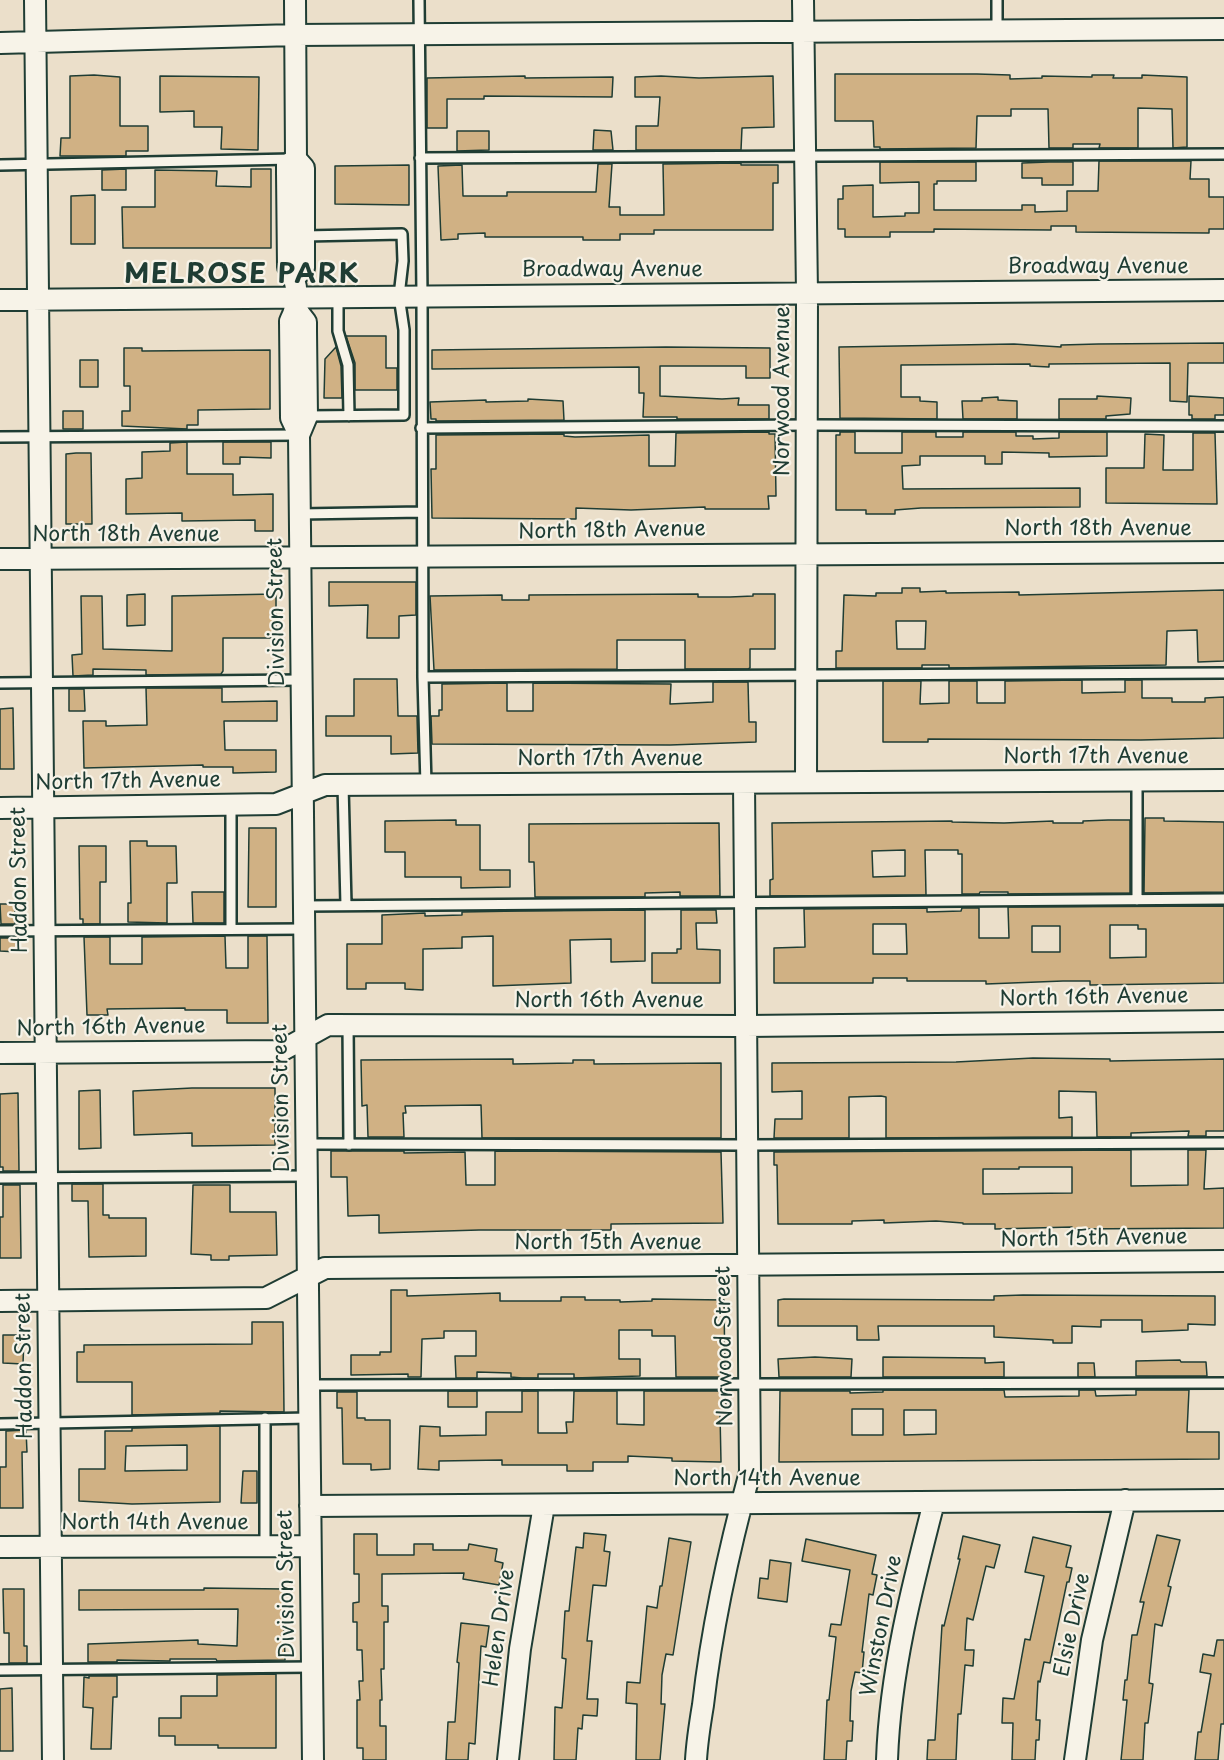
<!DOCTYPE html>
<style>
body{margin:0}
canvas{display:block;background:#ebdfca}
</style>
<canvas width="1224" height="1760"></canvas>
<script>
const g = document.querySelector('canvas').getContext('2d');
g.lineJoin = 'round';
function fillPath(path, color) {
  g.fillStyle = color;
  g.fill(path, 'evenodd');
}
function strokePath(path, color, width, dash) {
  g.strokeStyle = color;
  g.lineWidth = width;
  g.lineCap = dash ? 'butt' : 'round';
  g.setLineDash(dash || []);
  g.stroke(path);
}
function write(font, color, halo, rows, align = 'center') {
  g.font = font + ' "Playpen Sans",sans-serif';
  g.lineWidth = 4.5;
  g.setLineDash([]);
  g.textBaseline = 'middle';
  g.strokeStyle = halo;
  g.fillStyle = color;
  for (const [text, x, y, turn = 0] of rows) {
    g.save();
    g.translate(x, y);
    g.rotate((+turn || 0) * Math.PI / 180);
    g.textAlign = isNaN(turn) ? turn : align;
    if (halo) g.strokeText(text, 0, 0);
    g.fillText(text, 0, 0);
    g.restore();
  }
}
const building = new Path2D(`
 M835,74H977L1010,75V79L1042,78V76L1092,77V75H1114L1113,78H1142V75L1187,77V147L1173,148L1172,109L1138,108V148H1099L1100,144H1073V148H1049L1048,109H1011V116H977L976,148L880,149V147H874L873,121H835Z
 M94,75L120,77V126H148V151H126V156H60L61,138H70V76Z
 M160,76L259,77L258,150L221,149L222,127H194V111L160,112Z
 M525,76V78L613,77L612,97L484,96V99H447V128H427V78Z
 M661,76L699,78L773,76L774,127L742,128L741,150H636V126H658L660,97H635V77Z
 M594,130L611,131L613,150H593Z
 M457,131H489V150L457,151Z
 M1099,161H1191L1190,179H1209V197H1224V229H1209V233L1076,232V226H1051V230L934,229V232H890V237H845V229H838V199H843V186L873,185V217L905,216V213H919V182L880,183V162H976V181H937V184H934V210H1022V205H1035V212L1067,211V191H1098Z
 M1049,162H1073V185H1042V178H1022V163Z
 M741,163V165H778V183H773V230H654V234H620V240H583V237H485V233L458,234V239L441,240L438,166L462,165L463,196H507V192H596L598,164H612L609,207H620V215H664L663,164Z
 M409,165V205L335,204V166Z
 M126,169V190H102V170Z
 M251,169H271V248H123L122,207H155V170L217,171L216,186L251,187Z
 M95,195V244H71V196Z
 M346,336H386V368H397V390H355V363Z
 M1224,343V363H1188L1187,402L1170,401V363L1049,364V367L1030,366V364L901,365V397H920V401L937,402V419L840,418L839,347L1014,344L1061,347V345L1098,344Z
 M336,347L341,366L342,398H324L325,359Z
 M666,347L770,348V378H746V366H660V396L722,399L739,398L738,405H769V419H677V417H643L644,393H639V367L432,369V350Z
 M124,348H142V351L270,350V409L198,410V425H187V429L122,426V411H130V386H124Z
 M80,360H98V387H80Z
 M1097,396L1131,398L1130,414L1106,416V419H1059V399H1097Z
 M1189,396L1224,398V415H1215V419H1192V415H1189Z
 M998,397V400L1017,401V419H963L962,401H982V398Z
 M528,399L563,401L564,420L436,421V419H431L430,402L486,400V402L528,401Z
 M63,411H83V429H63Z
 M769,432V434H775L776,496H768L769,509H705V507L631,510L576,508V519L432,518L431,469H436V435L564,434V436L575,437L649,435V466H675L676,433Z
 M840,432H855V453H902V432H936V437H963V432H1016V436H1033V439L1059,438V432H1107V456L1049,457V453L1002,452V464H985V456H920V465L902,466L903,489L1080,488V507L921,508L895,510V514H866V510H836V435H840Z
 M1193,433H1215L1217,504L1106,503V468H1144L1145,434L1164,435L1163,470H1193Z
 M187,442V474H233V495L273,494V531H255V520L182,521V513L126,514V479L142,478V452L170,451V443Z
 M223,442H271V458L240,457V464H223Z
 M76,453H91L92,524H66V454Z
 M329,582H416V615L399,616V638H367L368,605L329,606Z
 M902,588H920V592L946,591V593L1019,592V595L1224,590V661L1198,662L1197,630L1167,631L1166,665L949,668V665H922V668H836V651H842L844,595L876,596V593H902ZM896,621H926L925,649H897Z
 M145,594V625L127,626V595Z
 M276,594V638H223V671L221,674L146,675V670L93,669V675L73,676L72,655L82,654L81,596H102L103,649L172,651V596Z
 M698,594V597H730L753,596V594H775V649H750V668L748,669H685V640H617V669L434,670L430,596L502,595V600H529V595Z
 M354,679H397L398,716H417L418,753L391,754V736H326V716H354Z
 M1082,680V693L1125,692V680H1142V698H1172V702H1205V698L1224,697V738L1141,740L928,739V742H883V681H921L920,704L949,703V681H977V703H1005V681Z
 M713,682H748L749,722H756V742L670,745L432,744L431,716H439V710H442V684L507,683V711H533V683L671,684L670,704L713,702Z
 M146,688H222V702L277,701V721H224L225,750H276V772L233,773V767H203V765L84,768L83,721H106V726L147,725Z
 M69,689H84L85,711H69Z
 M13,708L14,769H0V709Z
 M1145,818H1164V821L1224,822V892L1144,893Z
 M456,820V825H480V870H510V887L461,888V877H405V852H385V821Z
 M1108,820H1130V893L1008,894V892H980L979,894H962V854H958V850H925L926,895L770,896V880L773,879L772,823L952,821V822L1004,823L1053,821V823H1083V821ZM905,850V876L873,877L872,851Z
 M719,823L720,896H680V892L645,893V897H535L534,862H529V824Z
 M249,828H276V907H248Z
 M130,841H147V846H176L177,883H167V923L128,922V903H131Z
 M79,846H106V882H100V924H83V919H80Z
 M192,892H224V923H193Z
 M0,904H15V924H1Z
 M1224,906V983L1090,985V981H1063L986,984V981H907V978H873V983H774V948L805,947L804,909L927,908V912L961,911L962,908H979V938H1009L1008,907ZM873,924H906L907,954H873ZM1110,925H1138V929H1146V957L1110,958ZM1032,926H1060V952H1032Z
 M645,910V961L611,962V939L570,940L571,983L493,986V936L462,937V948L423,949V990L405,989V983H366V989H347V944H382V915L425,913V916L462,915V912L519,911Z
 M681,910H716L717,923H696L697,949L720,950V983H652V953H677V949H681Z
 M225,936L226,968H248V936H267L268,1023H227V1010H185V1008L107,1009L108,1015H87L84,937H110V964H142V937Z
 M0,938H19L18,952L0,951Z
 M1033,1058L1110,1059V1061L1224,1059V1131H1206V1136H1188L1189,1131L1131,1133V1137H1097L1096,1092L1059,1091V1118L1072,1117V1137L886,1138V1097L881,1096L849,1097V1138H774L775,1119H802V1091L772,1092V1063L956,1062Z
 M513,1059V1064L573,1063V1060H594V1064L721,1063V1138H482L481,1105L405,1106L406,1113H403L404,1137H368L367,1105L362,1106L361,1060Z
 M192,1088H275V1145L192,1146V1133L134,1135L133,1091Z
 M100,1090L101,1148L79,1149V1091Z
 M18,1093L19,1171H3V1167H0V1094Z
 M1131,1150V1186L1188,1185V1150H1206L1204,1189L1224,1188V1228L1072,1229V1227L995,1229V1224H963V1223L936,1221L884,1223V1220L852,1221V1224H778L777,1165H774V1152ZM1019,1167H1072V1193L983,1194V1169H1019Z
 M331,1151H404V1153L465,1152L466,1185H495V1151L721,1152L723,1223L611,1224V1230H479L379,1233V1215L348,1216L347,1177H331Z
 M72,1184H103V1215H109V1218H146V1256L89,1257L88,1201H72Z
 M3,1185H20L21,1258H0V1217H3Z
 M193,1185H230V1212H276L277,1255L229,1256V1260H211V1255L191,1254Z
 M391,1290H407V1296L500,1293V1301H561V1297H585V1300H620V1302L652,1301V1299L724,1300L725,1377H676L675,1336H652V1330H619V1359H640V1376L574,1378V1374H538V1378H522L511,1377V1373L477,1372V1378H456L455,1356H476V1331H444V1338L422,1339L421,1377H408V1374L351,1375V1355H380V1352H391Z
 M1023,1295L1215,1296V1325L1188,1324V1330L1142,1332V1320H1101V1327L1072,1326V1343H1053V1340L994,1337V1326H878L879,1340H857V1326H778V1300L784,1299L994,1300V1296Z
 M252,1322H283L284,1412L220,1411V1413L132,1415V1382H77V1352H84V1345L252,1344Z
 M3,1335H24L23,1364L3,1363Z
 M815,1357L852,1359L851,1377H779L778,1359Z
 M883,1357L985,1358V1363L1004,1362V1377H883Z
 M1180,1360L1181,1362H1206L1207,1376H1136V1361Z
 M1078,1363H1094L1095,1377H1078Z
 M883,1390H1004L1005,1397L1079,1396V1390H1095L1096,1396L1136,1395V1390H1189L1187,1432H1219V1459L779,1462L780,1391H850V1393L883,1392ZM852,1409H883V1435H852ZM904,1410H936V1434L904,1435Z
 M448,1391H477V1407H448Z
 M522,1391H538V1433H567L566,1422H573L574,1391H617V1424L644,1425V1391H726V1414H720L721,1462L672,1461V1458L628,1456V1462H593V1471H567V1465H502V1460L439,1461V1470L418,1469L420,1426L440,1427V1436L486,1435V1412H522Z
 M337,1392H357V1418H365V1420H390V1469L371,1470V1464H343L342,1408H337Z
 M220,1426V1502L132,1504L79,1501V1469H105V1431H132V1428ZM187,1445V1470L125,1471L126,1446Z
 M26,1430L27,1452H22L23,1508H0V1467H6V1431Z
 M243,1471H257V1503H241Z
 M584,1533L606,1535L604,1551L610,1552L606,1586L593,1585L587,1641H592L587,1699H598L597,1716L583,1715L582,1729L578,1728L576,1760H554L555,1707L562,1708L566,1659L562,1658L565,1611H569L576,1547L583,1548Z
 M354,1534H377V1555H414V1544H433V1550H468L469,1544L497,1549L495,1561L503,1563L499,1585L463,1579L464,1573L382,1574V1606H388V1622H384V1669H381L382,1700H380V1726H386V1760H363V1748H357V1700H360L359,1681H363L362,1650H357V1622H353V1603L359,1602V1574H354Z
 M1157,1535L1180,1540L1168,1586L1171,1587L1162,1626L1155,1624L1149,1683L1153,1684L1148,1723H1145L1143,1760H1121L1127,1700H1123L1125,1680H1127L1132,1635H1137L1144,1602H1140Z
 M963,1536L1000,1545L994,1568L986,1566L973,1620L967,1618L965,1650H974L973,1666L965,1665L961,1714H958L956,1760H927L928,1740H935L942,1625L944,1626L960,1559H958Z
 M1033,1537L1071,1546L1066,1567L1072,1568L1069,1582H1067L1050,1663L1044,1662L1040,1682L1038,1681L1036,1720H1040L1039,1740H1036L1035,1760H1012L1013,1723H1002L1003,1698L1014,1699L1025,1639L1030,1640L1044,1576L1025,1572Z
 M669,1538L691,1542L673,1655L666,1654L662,1675L661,1704H665L660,1760H636L637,1704L626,1703L627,1682L640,1683L647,1606L657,1608L660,1586H662Z
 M806,1539L876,1555L872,1574L877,1575L873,1595L869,1594L862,1652H864L862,1673L855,1672L851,1691L850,1721H853L852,1741H847L846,1760H824L827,1700H829L836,1637L829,1636L831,1624L841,1625L850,1570L802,1561Z
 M770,1560L791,1563L787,1602L758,1598L760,1578L768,1579Z
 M204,1588L283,1589L285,1660L217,1661L216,1659H170V1661L117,1660V1662H88V1644L198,1640V1644L237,1646L238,1609L79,1610V1590H204Z
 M3,1589H24V1646H27V1663H9V1633H4Z
 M461,1623L489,1626L486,1647L481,1646L475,1744L469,1743L468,1760H446L448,1722H455L459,1663L457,1662Z
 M1217,1640H1224V1724H1221L1218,1760H1195L1198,1732H1201L1211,1674L1200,1672L1203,1654L1214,1656Z
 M276,1674V1748H218V1745H175V1736H159V1718H181V1696H217V1675Z
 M89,1676H117V1697H113L111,1749H91L93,1708L83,1707L84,1677L89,1678Z
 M12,1688L13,1751H0V1689Z`);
fillPath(building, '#d0b184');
strokePath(building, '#1f3d34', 1.5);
const service = new Path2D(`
 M419,0L422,295L423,677L426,785
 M997,0V31
 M420,158L1224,154
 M0,165L292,159
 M304,236L402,234L403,261L399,296L404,330V415L307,416
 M338,296V331L348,365L349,416
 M421,428L807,425L1224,426
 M0,437L299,435
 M300,514L422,512
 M423,677L1224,673
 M0,683L301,680
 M1137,780V900
 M343,785L346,905
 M304,906L1224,899
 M231,929V805
 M0,931L304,929
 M348,1024L349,1145
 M306,1144L747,1145L1224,1143
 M0,1178L306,1176
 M309,1385L1224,1383
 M0,1424L309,1418
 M265,1546V1418
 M0,1670L312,1667`);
const minor = new Path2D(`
 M35,0L53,1760
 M295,0L296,159L304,168V268L295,277
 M803,0L807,293L806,782
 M0,43L295,35L1224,29
 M296,159L287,165V172L288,267C299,283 299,304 290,321L291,418L299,435
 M0,300L1224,290
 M296,309L306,322V331L307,416L299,435L313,1760
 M0,559L1224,552
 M0,808L276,804L325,785L1224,780
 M0,1053L281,1051L328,1025L746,1026L1224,1021
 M0,1301L266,1298L325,1268L1224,1261
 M310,1506L1224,1500
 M0,1547L310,1546
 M508,1760L520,1649L544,1505
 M696,1760C697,1742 700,1723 703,1705C712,1626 729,1549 750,1472L744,783
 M887,1760C890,1672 912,1587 934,1502
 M1075,1760L1092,1640L1125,1500`);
strokePath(service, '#1f3d34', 14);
strokePath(minor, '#1f3d34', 24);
strokePath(service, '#f7f3e8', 9);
strokePath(minor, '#f7f3e8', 20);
write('21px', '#1f3d34', '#f7f3e8', [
 ["Broadway Avenue",1098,267],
 ["Broadway Avenue",612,270],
 ["Norwood Avenue",783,391,-90],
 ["North 18th Avenue",1098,529],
 ["North 18th Avenue",612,531,-1],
 ["North 18th Avenue",126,535],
 ["Division Street",277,612,-91],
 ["North 17th Avenue",1096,757],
 ["North 17th Avenue",610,759],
 ["North 17th Avenue",128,782,-1],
 ["Haddon Street",20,880,-91],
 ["North 16th Avenue",1094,998,-1],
 ["North 16th Avenue",609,1001],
 ["North 16th Avenue",111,1028,-1],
 ["Division Street",282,1098,-91],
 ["North 15th Avenue",1094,1239,-1],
 ["North 15th Avenue",608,1243],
 ["Norwood Street",725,1346,-91],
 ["Haddon Street",25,1366,-91],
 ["North 14th Avenue",767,1479],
 ["North 14th Avenue",155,1523],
 ["Division Street",287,1584,-91],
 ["Elsie Drive",1073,1625,-78],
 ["Winston Drive",882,1626,-79],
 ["Helen Drive",500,1628,-82]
]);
g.letterSpacing = '1.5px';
write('bold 27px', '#1f3d34', '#f7f3e8', [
 ["MELROSE PARK",242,276]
]);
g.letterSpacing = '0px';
</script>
